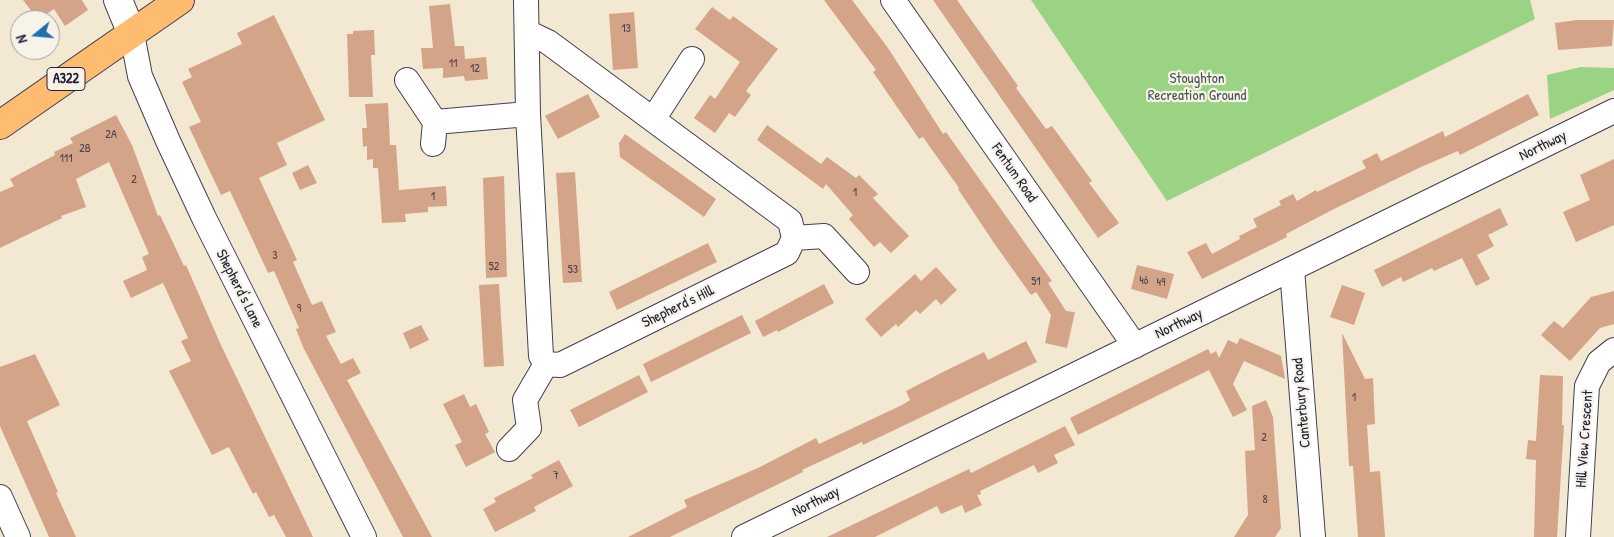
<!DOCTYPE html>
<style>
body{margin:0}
#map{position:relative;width:1614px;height:537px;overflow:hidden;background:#f3e8d1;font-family:"Patrick Hand",sans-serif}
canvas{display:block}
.north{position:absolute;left:10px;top:10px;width:50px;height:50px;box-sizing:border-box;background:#f7f3e8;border:1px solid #a29fa3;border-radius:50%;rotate:253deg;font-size:14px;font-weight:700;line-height:20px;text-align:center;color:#22223b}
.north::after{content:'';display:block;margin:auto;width:18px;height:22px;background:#1f6fb2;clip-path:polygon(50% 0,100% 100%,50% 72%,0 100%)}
</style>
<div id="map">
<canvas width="1614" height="537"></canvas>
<div class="north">N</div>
</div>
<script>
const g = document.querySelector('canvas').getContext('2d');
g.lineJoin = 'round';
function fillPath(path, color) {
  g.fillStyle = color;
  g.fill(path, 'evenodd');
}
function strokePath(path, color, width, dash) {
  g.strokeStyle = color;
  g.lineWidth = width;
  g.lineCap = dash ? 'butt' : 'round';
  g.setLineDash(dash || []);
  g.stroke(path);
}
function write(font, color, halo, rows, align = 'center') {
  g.font = font + ' "Patrick Hand",sans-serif';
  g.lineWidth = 4.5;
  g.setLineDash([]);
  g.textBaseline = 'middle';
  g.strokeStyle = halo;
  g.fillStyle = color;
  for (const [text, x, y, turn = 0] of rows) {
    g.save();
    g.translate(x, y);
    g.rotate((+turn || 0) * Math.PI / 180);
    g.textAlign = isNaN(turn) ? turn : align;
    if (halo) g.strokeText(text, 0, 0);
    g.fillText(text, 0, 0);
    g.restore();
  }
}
fillPath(new Path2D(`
 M1031,0H1530L1535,19L1167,201Z
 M1581,67L1614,68V90L1550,119L1547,75Z`), '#9bd385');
fillPath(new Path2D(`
 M23,0H82L88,10L65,26L54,9L38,20Z
 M824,0H852L888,48L943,134L946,132L1052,281L1048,283L1066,311L1075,312L1067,348L1045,343L1051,315L1036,292L1031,295L994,243L958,189L959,188L923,137L919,139L873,72L876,70Z
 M933,0H957L1018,86L1016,88L1046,129L1052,126L1092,181L1089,183L1119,223L1098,238Z
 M450,4L455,46H464L465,59L486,57L488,79L465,81L464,76L443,78V68L423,69L421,48H433L429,6Z
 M712,7L730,20L733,16L778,49L746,91L751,95L735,117L729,113L715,133L694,118L710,95L715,99L740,62L695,29Z
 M634,12L638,68L613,70L609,14Z
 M274,15L325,120L277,143L287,165L259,178L297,260L293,262L312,305L322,301L336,332L326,336L341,364L353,358L361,373L347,380L432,537H403L303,347L296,329L299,328L274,271L268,273L230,191L221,195L189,127L201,122L182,82L192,77L188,69L242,44L237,33Z
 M1577,20H1614L1612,46L1558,50L1555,23Z
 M374,30L375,55H371L373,97H349L347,34H353V31Z
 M588,94L600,117L558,139L545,116Z
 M1528,94L1539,115L1460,155L1458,151L1421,167L1334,209L1286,234L1287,237L1202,279L1187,252L1206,243L1212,254L1240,239L1239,236L1257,227L1253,219L1281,205L1279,201L1293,194L1297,201L1316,190L1317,192L1366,168L1362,161L1377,153L1381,161L1443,131L1445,137Z
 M388,103L390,145H396L399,190L446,186L447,206L428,207V212L405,214L406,222L382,223L378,168H373V159L367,160V146L363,147L362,128H367L365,104Z
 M116,115L132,145L158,216L160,215L184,266L186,265L220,343L313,537H286L274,515L269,517L256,492L253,494L229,447L212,455L169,371L191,361L181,341L188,338L163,283L131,298L123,281L147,270L142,257L149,254L109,162L76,179L86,207L61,216L62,218L0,248V192L14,186L10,179L55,155L54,152L73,143L70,138Z
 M767,125L821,164L827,157L856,178L859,175L878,194L873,198L909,236L891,253L880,242L874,247L849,219L853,215L826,184L823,189L757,140Z
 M625,134L716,199L704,217L620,157L619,143Z
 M1614,159V225L1576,242L1563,212L1590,200L1580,175Z
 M308,165L317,183L300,190L292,173Z
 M575,172L582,282L563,283L556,173Z
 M504,176L507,277L486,278L483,178Z
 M1500,208L1508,225L1488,235L1494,246L1477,255L1490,279L1476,286L1462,258L1434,271L1432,268L1403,282L1401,277L1382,287L1374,270Z
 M708,243L717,262L617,310L609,292Z
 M1137,265L1174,274L1167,299L1131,289Z
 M936,267L957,290L941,305L936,299L920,314L916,310L898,327L896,324L881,337L865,319L915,274L921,281Z
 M499,284L504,366L484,367L479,285Z
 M824,284L834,303L778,332L777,330L763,337L755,321Z
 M1342,285L1365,293L1354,325L1330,317Z
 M1614,291V324L1600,328L1570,361L1541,335L1554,321L1563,328L1591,297Z
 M742,315L751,333L651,382L643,364Z
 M421,325L429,340L410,349L403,333Z
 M1342,333L1365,379L1373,378L1375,424L1367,425L1370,472L1380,471L1385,537H1358L1353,466H1349Z
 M1240,338L1281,356L1285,379L1244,361L1233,384L1247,410L1233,417L1209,370L1078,435L1070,418L1208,349L1211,354L1216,351L1219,358L1228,340L1237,344Z
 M1026,341L1037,362L1005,377L863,445L862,442L802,470L803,472L670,537H628L687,507L684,500L760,467L816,438L819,444L902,405L910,400L906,391L945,371L984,352L988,360Z
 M35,354L60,405L27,421L58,492L56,493L76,537H49L0,426V367Z
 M639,375L648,392L579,427L570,410Z
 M1540,375L1563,376L1562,425H1564L1557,537H1534L1536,460L1526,459L1528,440L1536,441Z
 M464,394L470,407L476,404L489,432L485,434L495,452L466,467L455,445L462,442L443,404Z
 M1266,400L1273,417L1281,528L1275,537H1234L1248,515L1245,451L1255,450L1252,406Z
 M1065,426L1075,445L1054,455L1058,463L1038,473L1034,465L980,491L981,494L977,495L982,505L965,513L962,505L941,514L937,506L875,537H827L969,469L971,473Z
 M559,460L573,486L534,507L536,511L495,532L483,509L496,502L494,498L533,478L531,475Z`), '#d4a489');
const minor = new Path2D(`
 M526,0L528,114L541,356L546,364
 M893,0L1135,346
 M527,32L548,42L790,221L794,238L787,253L560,365L546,364
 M132,34L140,76L168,141L204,218L364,537
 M407,80L435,122
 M654,118L692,59
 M433,144L435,122L528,114
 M794,238L824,236L857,272
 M1292,269L1313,537
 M509,449L529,428L525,400L546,364
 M0,497L18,537
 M744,537L1614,111
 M1578,537L1587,386L1599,362L1614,350`);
const tertiary = new Path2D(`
 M118,0L132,34`);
const primary = new Path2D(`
 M0,125L180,0`);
strokePath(minor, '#414052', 26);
strokePath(tertiary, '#414052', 30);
strokePath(primary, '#414052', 30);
strokePath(minor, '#fff', 24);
strokePath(tertiary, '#fff', 28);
strokePath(primary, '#febc70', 28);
write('12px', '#4e424e', null, [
 ["13",626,29],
 ["11",453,64],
 ["12",475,69],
 ["2A",111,135],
 ["2B",85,149],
 ["111",66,159],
 ["2",134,180],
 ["1",855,193],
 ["1",433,197],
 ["3",275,256],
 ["52",494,267],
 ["53",573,270],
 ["46",1144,281],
 ["51",1036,282],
 ["49",1161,283],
 ["9",299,309],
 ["1",1354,398],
 ["2",1264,438],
 ["7",556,476],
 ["8",1265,500]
]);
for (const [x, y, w] of [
 [66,79,38]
]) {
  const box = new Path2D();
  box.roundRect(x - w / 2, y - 11.5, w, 23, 4);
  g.fillStyle = '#f7f3e8';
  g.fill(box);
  strokePath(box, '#22223b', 1);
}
write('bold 14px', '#22223b', null, [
 ["A322",66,79]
]);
write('15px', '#465751', '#f7f3e8', [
 ["Stoughton",1197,79],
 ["Recreation Ground",1197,96]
]);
write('15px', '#22223b', '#f7f3e8', [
 ["Northway",1543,146,-26],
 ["Fentum Road",1014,173,55],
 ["Shepherd's Lane",239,289,63],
 ["Shepherd's Hill",678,307,-26],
 ["Northway",1179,324,-26],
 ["Canterbury Road",1302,403,-95],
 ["Hill View Crescent",1585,439,-86],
 ["Northway",816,502,-26]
]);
</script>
